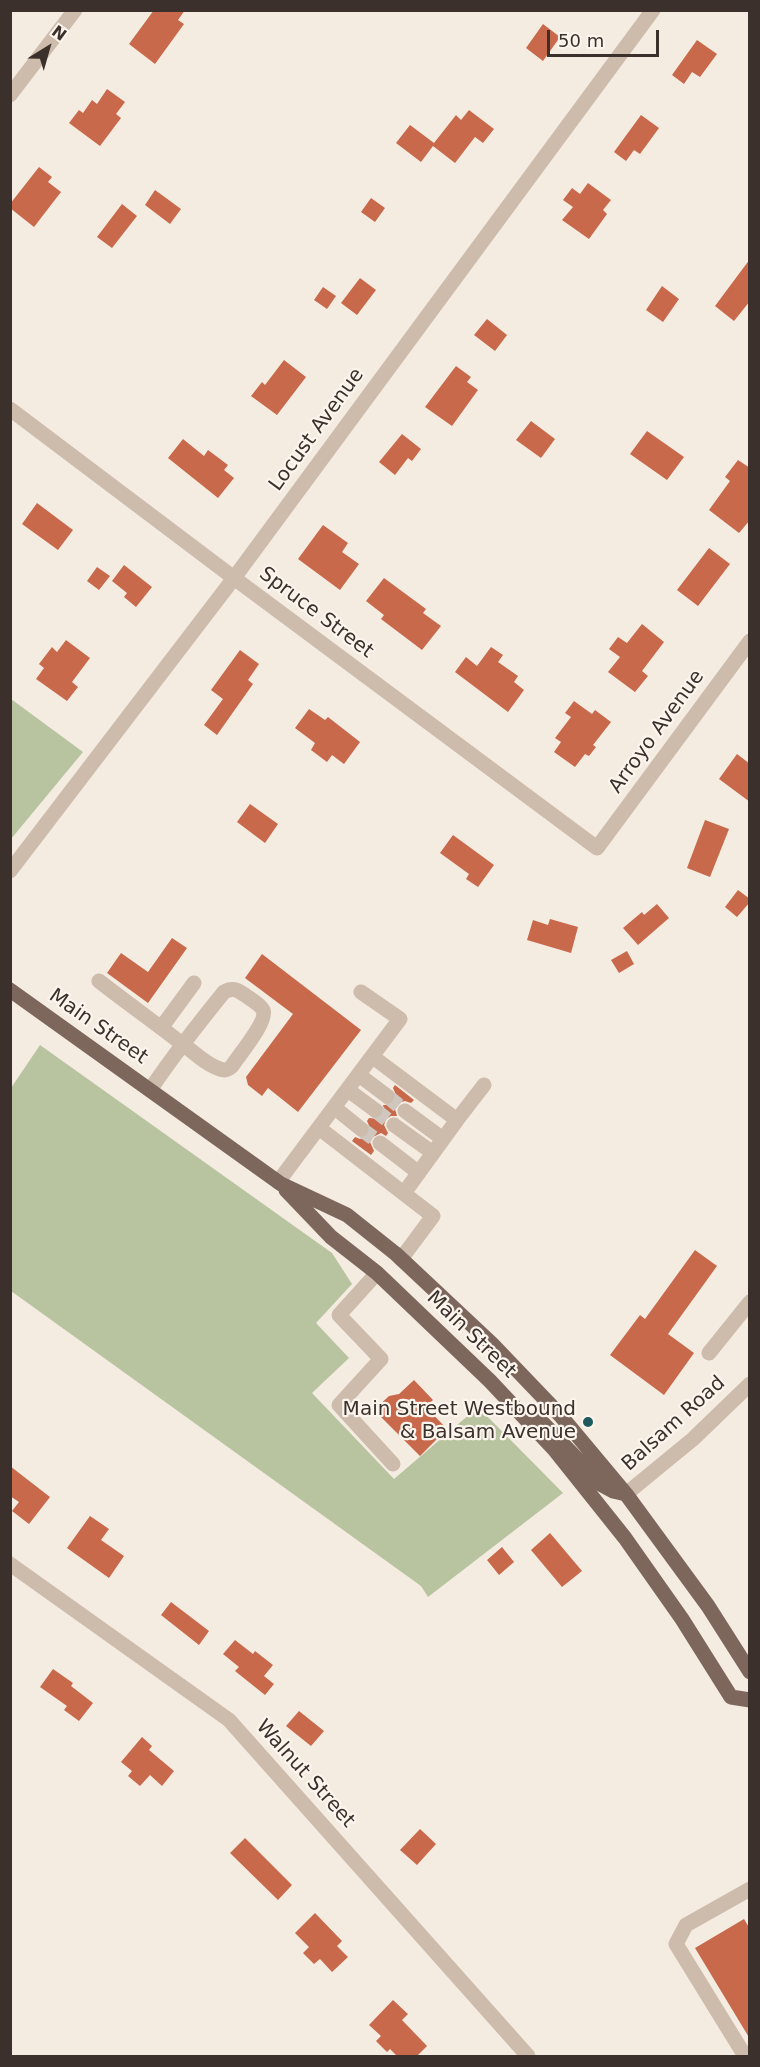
<!DOCTYPE html>
<style>
body{margin:0}
#map{position:relative;width:760px;height:2067px;overflow:hidden;background:#f4ebe1;font-family:"DejaVu Sans",sans-serif}
canvas{display:block}
.frame{position:absolute;inset:0;border:12px solid #3b302b;pointer-events:none}
.north{position:absolute;left:18px;top:18px;width:60px;height:60px;-webkit-text-stroke:4px #fbf5ee;paint-order:stroke;rotate:37deg;font-size:16px;font-weight:700;line-height:24px;text-align:center;color:#3b302b}
.north::after{content:'';display:block;margin:auto;width:21px;height:27px;background:#3b302b;clip-path:polygon(50% 0,100% 100%,50% 72%,0 100%)}
.scale{position:absolute;left:547px;top:30px;width:112px;height:27px;box-sizing:border-box;border:3px solid #3b302b;border-top:0;padding-left:8px;font-size:18px;line-height:21px;white-space:nowrap;color:#3b302b;-webkit-text-stroke:4px #fbf5ee;paint-order:stroke}
</style>
<div id="map">
<canvas width="760" height="2067"></canvas>
<div class="frame"></div>
<div class="north">N</div>
<div class="scale">50 m</div>
</div>
<script>
const g = document.querySelector('canvas').getContext('2d');
g.lineJoin = 'round';
function fillPath(path, color) {
  g.fillStyle = color;
  g.fill(path, 'evenodd');
}
function strokePath(path, color, width, dash) {
  g.strokeStyle = color;
  g.lineWidth = width;
  g.lineCap = dash ? 'butt' : 'round';
  g.setLineDash(dash || []);
  g.stroke(path);
}
function write(font, color, halo, rows, align = 'center') {
  g.font = font + ' "DejaVu Sans",sans-serif';
  g.lineWidth = 4.5;
  g.setLineDash([]);
  g.textBaseline = 'middle';
  g.strokeStyle = halo;
  g.fillStyle = color;
  for (const [text, x, y, turn = 0] of rows) {
    g.save();
    g.translate(x, y);
    g.rotate((+turn || 0) * Math.PI / 180);
    g.textAlign = isNaN(turn) ? turn : align;
    if (halo) g.strokeText(text, 0, 0);
    g.fillText(text, 0, 0);
    g.restore();
  }
}
fillPath(new Path2D(`
 M11,699L83,752L11,839Z
 M40,1045L332,1253L352,1284L316,1323L349,1358L312,1393L394,1479L478,1407L563,1493L428,1597L421,1586L11,1291V1088Z`), '#b8c4a0');
fillPath(new Path2D(`
 M154,10H185L178,20L184,24L155,64L129,44Z
 M543,24L560,37L543,61L526,48Z
 M697,40L717,54L700,77L692,72L684,84L672,75Z
 M107,89L125,102L116,114L121,118L100,146L69,123L79,110L83,113L92,100L97,104Z
 M469,110L494,129L483,143L475,137L455,163L433,146L421,162L396,143L410,125L434,143L456,115L461,120Z
 M641,115L659,128L640,154L634,150L626,161L614,152Z
 M39,167L52,177L48,182L61,192L34,227L10,208V204Z
 M588,183L611,200L603,210L607,214L589,239L562,220L573,207L563,200L572,188L580,194Z
 M155,190L181,209L170,224L145,205Z
 M371,198L385,208L375,222L361,212Z
 M122,204L137,216L112,248L97,237Z
 M750,259V301L734,321L715,306Z
 M360,278L376,290L357,315L341,303Z
 M662,286L679,299L663,322L646,310Z
 M323,287L336,296L327,309L314,300Z
 M487,319L507,335L495,351L474,335Z
 M284,360L306,377L277,415L251,396L262,382L265,385Z
 M456,366L471,377L467,382L478,390L452,426L425,407Z
 M531,421L555,439L541,458L516,440Z
 M647,431L684,457L667,480L630,454Z
 M402,434L421,449L412,461L408,458L395,475L379,462Z
 M183,439L204,456L208,450L228,465L224,470L234,478L218,498L168,458Z
 M738,460L750,468V520L739,533L709,510L730,481L725,477Z
 M37,503L73,530L58,550L22,524Z
 M323,525L348,543L342,552L359,564L340,590L298,559Z
 M709,548L730,564L698,606L677,590Z
 M124,565L152,587L136,607L124,597L127,593L112,581Z
 M97,567L110,576L99,590L87,581Z
 M384,578L426,609L423,613L441,626L422,650L381,619L384,615L366,601Z
 M642,624L664,642L642,671L648,676L635,692L608,672L620,657L609,649L618,637L627,643Z
 M66,640L90,658L72,682L78,687L67,701L36,679L44,668L39,664L52,647L57,652Z
 M491,647L503,655L498,662L518,676L514,682L524,690L508,712L455,672L466,657L477,666Z
 M240,650L259,664L248,680L253,684L217,735L204,725L223,699L211,690Z
 M574,701L592,714L595,710L611,722L593,745L596,747L589,756L585,754L575,767L554,752L561,742L555,738L571,717L565,713Z
 M309,709L325,720L328,717L360,742L344,764L332,755L327,762L311,750L315,743L295,728Z
 M737,754L750,764V802L719,779Z
 M250,804L278,824L265,843L237,822Z
 M705,820L729,829L710,877L687,868Z
 M453,835L494,865L478,887L466,879L469,874L440,853Z
 M738,890L750,899V902L737,917L725,907Z
 M657,904L669,918L638,945L623,928L642,912L644,915Z
 M550,919L578,927L571,953L527,940L533,920L548,925Z
 M172,938L187,948L148,1003L107,973L121,953L148,972Z
 M627,951L634,964L619,973L611,960Z
 M262,954L361,1030L298,1112L268,1088L262,1096L248,1085L246,1077L293,1014L245,978Z
 M395,1085L414,1100L411,1103L405,1101L401,1102L395,1109L397,1116H391L386,1119L384,1125L388,1133L386,1136L381,1133L373,1137L370,1142L374,1151L371,1155L352,1141L355,1137L360,1139L368,1136L371,1130L367,1121L369,1118L379,1119L385,1112L383,1105H390L394,1102L397,1097L393,1088Z
 M695,1250L717,1266L668,1334L694,1353L664,1395L610,1355L640,1315L645,1319Z
 M414,1380L433,1400L426,1407L447,1429L420,1456L374,1410L389,1396L399,1394Z
 M10,1466L50,1497L29,1524L12,1511L19,1502L10,1496Z
 M90,1516L109,1529L101,1540L124,1556L109,1578L67,1548Z
 M550,1533L582,1571L562,1587L531,1550Z
 M502,1547L514,1562L499,1575L487,1560Z
 M171,1602L209,1631L199,1645L161,1615Z
 M235,1640L253,1654L255,1651L273,1665L264,1676L274,1684L265,1695L235,1671L239,1667L223,1654Z
 M53,1669L73,1683L71,1686L93,1703L79,1721L64,1710L67,1706L40,1687Z
 M299,1711L324,1731L311,1746L286,1726Z
 M142,1737L152,1746L149,1750L174,1771L162,1786L150,1775L140,1786L128,1776L132,1771L121,1762Z
 M420,1829L436,1844L417,1865L400,1850Z
 M245,1838L292,1885L278,1900L230,1853Z
 M315,1913L342,1941L337,1946L348,1957L332,1972L320,1959L314,1964L303,1953L309,1947L295,1933Z
 M744,1919L750,1929V2039L695,1948Z
 M393,2000L408,2014L402,2020L427,2046L417,2056H397L390,2049L387,2052L376,2041L381,2036L369,2025Z`), '#c8694b');
strokePath(new Path2D(`
 M387,1096L405,1111
 M375,1110L394,1125
 M361,1129L380,1143`), '#cfc6bd', 15, [15, 8]);
strokePath(new Path2D(`
 M10,95L75,10
 M10,409L234,578L597,848L750,641
 M10,871L234,578L653,10
 M99,981C126,1002 154,1022 181,1043C193,1051 206,1065 220,1069C225,1071 228,1070 232,1066C239,1055 268,1021 263,1010C260,1004 250,999 245,995C237,990 233,987 224,992C198,1024 173,1056 150,1090
 M161,1028L194,983
 M373,1057L457,1120L404,1193
 M359,1075L387,1096
 M348,1090L375,1110
 M335,1108L361,1129
 M405,1111L443,1139
 M457,1120L484,1085
 M394,1125L433,1153
 M319,1128L433,1216L401,1259
 M380,1143L419,1173
 M278,1182L400,1019L361,992
 M377,1273L339,1315L381,1359L339,1405L393,1464
 M709,1353L750,1302
 M626,1494L693,1439L750,1384
 M10,1564L229,1720L528,2056
 M745,2056L676,1944L686,1925L750,1889`), '#cdbbac', 15);
strokePath(new Path2D(`
 M10,990L281,1184L347,1215L396,1254L492,1344L560,1415L626,1494L708,1606L750,1672
 M286,1190L331,1237L377,1273L490,1381L554,1449L625,1538L682,1619L731,1697L750,1700
 M537,1417L602,1485L613,1491L626,1494`), '#7d675c', 15);
for (const [x, y, r, color] of [
 [588,1422,6,"#1f5a5e"]
]) {
  const dot = new Path2D();
  dot.arc(x, y, r, 0, 2 * Math.PI);
  g.fillStyle = color;
  g.fill(dot);
  strokePath(dot, '#fbf5ee', 2);
}
write('20px', '#3b302b', '#fbf5ee', [
 ["Locust Avenue",317,430,-54],
 ["Spruce Street",316,613,37],
 ["Arroyo Avenue",657,732,-54],
 ["Main Street",98,1027,35],
 ["Main Street",471,1335,44],
 ["Balsam Road",674,1424,-42],
 ["Walnut Street",305,1774,48]
]);
write('20px', '#3b302b', '#fbf5ee', [
 ["Main Street Westbound",576,1410],
 ["& Balsam Avenue",576,1433]
], 'right');
</script>
